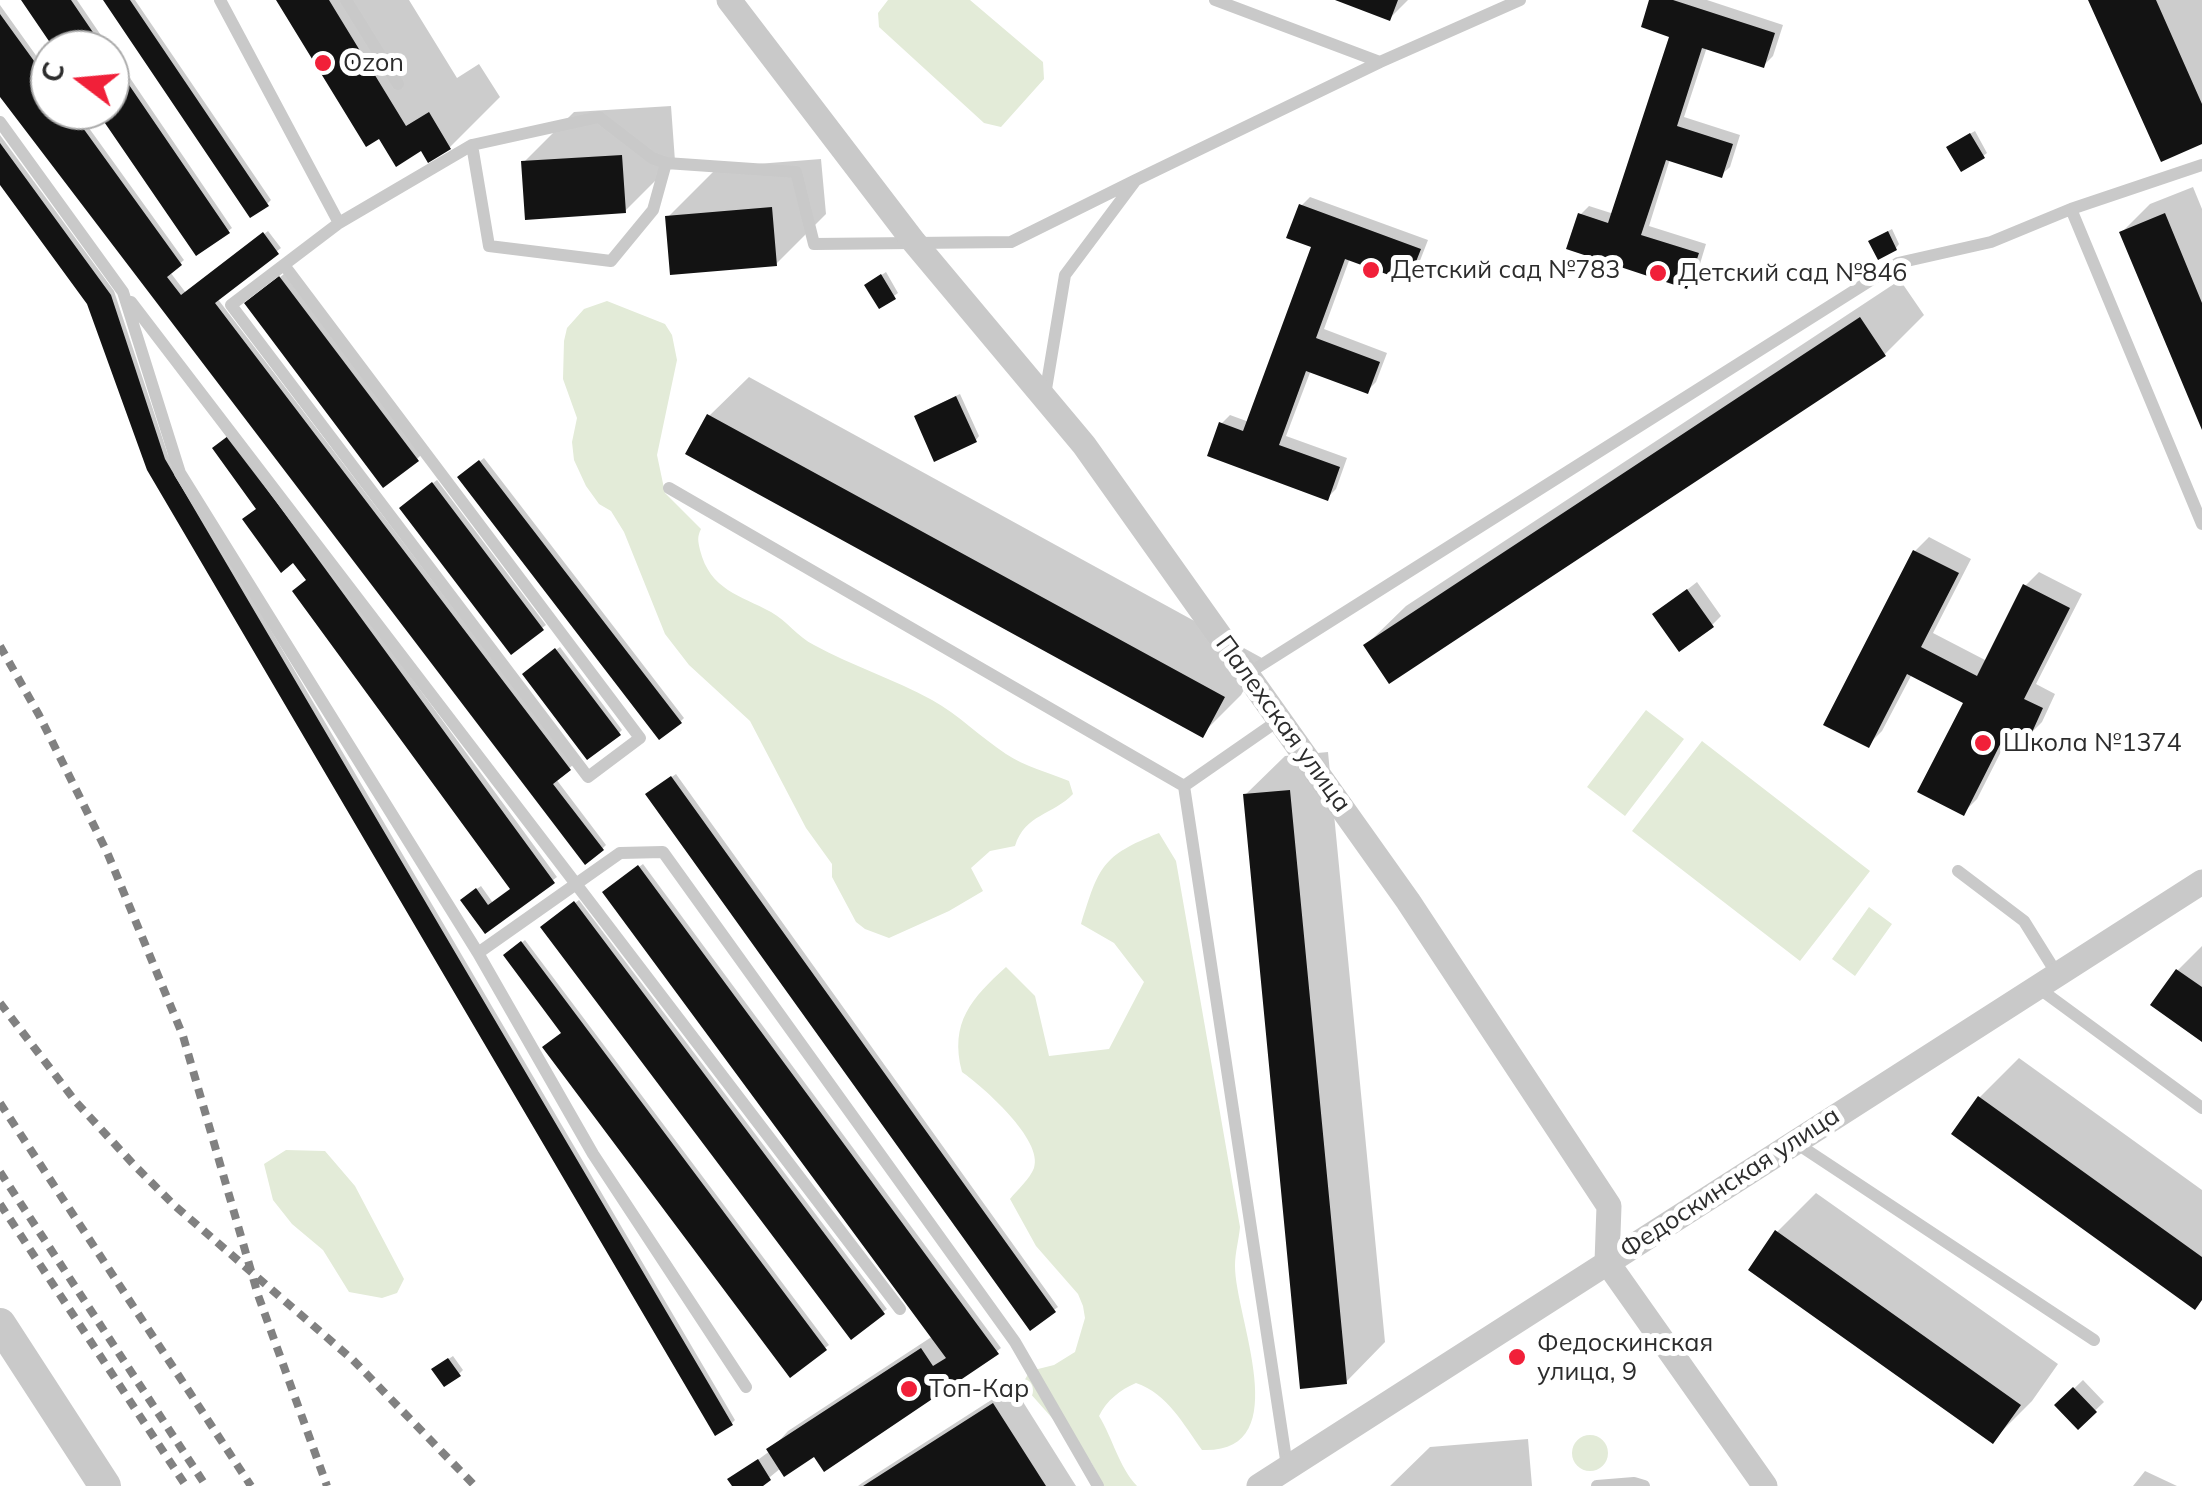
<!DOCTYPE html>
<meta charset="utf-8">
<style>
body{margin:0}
#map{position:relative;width:2202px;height:1486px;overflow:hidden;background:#fff;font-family:Mulish,sans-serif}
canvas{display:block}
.north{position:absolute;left:30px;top:30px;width:100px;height:100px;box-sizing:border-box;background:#fff;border:2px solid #ababab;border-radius:50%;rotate:286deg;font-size:28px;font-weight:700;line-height:40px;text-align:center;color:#2c2c2c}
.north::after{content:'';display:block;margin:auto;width:35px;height:45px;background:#f12039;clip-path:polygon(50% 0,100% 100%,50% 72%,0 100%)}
</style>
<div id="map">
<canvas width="2202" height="1486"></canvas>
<div class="north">С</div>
</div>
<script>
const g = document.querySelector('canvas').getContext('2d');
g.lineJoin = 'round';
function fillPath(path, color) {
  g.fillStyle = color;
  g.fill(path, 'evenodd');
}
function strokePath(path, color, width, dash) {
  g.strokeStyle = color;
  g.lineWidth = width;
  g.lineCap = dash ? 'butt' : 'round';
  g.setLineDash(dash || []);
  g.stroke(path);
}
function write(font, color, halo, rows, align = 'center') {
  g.font = font + ' Mulish,sans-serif';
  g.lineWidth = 10;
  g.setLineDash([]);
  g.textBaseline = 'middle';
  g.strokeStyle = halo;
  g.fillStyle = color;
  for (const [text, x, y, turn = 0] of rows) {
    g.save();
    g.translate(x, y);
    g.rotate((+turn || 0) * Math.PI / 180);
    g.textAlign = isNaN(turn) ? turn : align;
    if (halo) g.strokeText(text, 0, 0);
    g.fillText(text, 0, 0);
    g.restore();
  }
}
fillPath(new Path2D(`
 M888,0H970L1043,62L1044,79L1001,127L984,123L879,27L878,13Z
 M607,301L665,324L672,335L677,360L657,455L665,493L701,529C697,537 698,541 700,550C710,590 740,595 771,612C787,621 798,637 814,645C852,666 894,679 932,700C958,714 980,737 1006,754C1024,766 1049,773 1069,781L1073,794C1053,815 1025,814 1015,846L990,851L971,868L983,891L949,911L889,938L865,929L856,922L832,877V864L806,828L750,721L689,665L665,634L624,532L611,511L599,504L586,486L574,460L572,442L577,418L563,379L564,341L567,328L584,309Z
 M1646,710L1684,739L1625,816L1587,787Z
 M1702,741L1870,871L1800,961L1632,831Z
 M1159,833L1176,861L1240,1227C1239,1239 1235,1253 1235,1266C1235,1318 1298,1454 1202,1450C1183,1424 1168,1394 1136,1383C1120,1390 1107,1400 1099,1416C1113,1439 1119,1467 1137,1486H1104L1091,1462L1029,1392L1024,1381L1030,1371L1054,1365L1075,1352L1085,1318L1083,1306L1078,1294L1036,1246L1010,1199C1017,1190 1030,1179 1034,1168C1044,1140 982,1086 962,1072C949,1022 972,998 1006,967L1035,996L1049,1056L1109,1049L1144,982L1114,943L1081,924C1099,867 1101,856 1159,833Z
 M1869,907L1892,924L1855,976L1832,959Z
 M286,1150L325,1151L355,1186L404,1279L397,1293L382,1298L349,1292L323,1250L292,1224L273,1200L264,1164Z
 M1572 1453a18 18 0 1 1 36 0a18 18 0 1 1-36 0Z`), '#e3ebd8');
fillPath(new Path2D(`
 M24,0H77L232,228L228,231L99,110H110V50H58Z
 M106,0H135L271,200L267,204Z
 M279,0H409L457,78L479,64L500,97L450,147L429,160L422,148Z
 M1340,0H1408L1390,18Z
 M1652,0H1707L1783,25L1773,56L1764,65L1707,47L1684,117L1740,135L1730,167L1721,175L1670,159L1649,226L1706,244L1696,277L1687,286L1580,215L1589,206L1614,214L1672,35Z
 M2091,0H2202V141Z
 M0,5L50,75V110H76L184,260L170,272L186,293L268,231L281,248L217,298L573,765L556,779L606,845L602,849L0,93Z
 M671,106L675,161L625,211L524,162L574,112Z
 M1975,131L1987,153L1983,156L1953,143Z
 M0,135L114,291L168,455L735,1420L732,1423L149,469L89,303L0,180Z
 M821,159L826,214L776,264L668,217L718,167Z
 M2193,187L2202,209V424L2122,232L2150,204Z
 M1310,197L1428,240L1416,271L1408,280L1350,258L1324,329L1387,353L1376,382L1367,391L1311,370L1286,436L1347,458L1336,489L1327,498L1221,424L1230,415L1249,422L1314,246L1301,206Z
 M1892,229L1899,244L1896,248L1875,238Z
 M886,272L898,293L880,306L871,282Z
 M284,274L421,455L417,459L251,300Z
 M1900,280L1924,315L1885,354L1366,645L1406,606Z
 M749,377L1262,658L1241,695L1202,734L709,416Z
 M960,394L979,436L976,440L920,413Z
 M233,434L557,877L486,930L467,896L481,886L493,903L513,889L259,509Z
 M484,458L684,718L680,722L464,474Z
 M437,480L546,625L542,628L406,504Z
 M1929,537L1971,559L1933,633L1987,661L2025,586L2039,572L2082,594L2036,684L2055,694L2042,722L2028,736L2013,728L1977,799L1963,813L1966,702L1912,674L1882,731L1868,745L1915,551Z
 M1697,582L1721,616L1712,625L1656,614Z
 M560,647L622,730L619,733L529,670Z
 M1328,752L1385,1342L1346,1382L1245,795L1285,756Z
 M676,774L1058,1307L1054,1310L652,791Z
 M643,864L1001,1348L961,1379L815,1454L781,1468L759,1486H735L730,1480L770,1451L788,1431L933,1336L609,889Z
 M579,900L887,1309L883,1312L547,924Z
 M525,940L829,1345L825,1348L564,1033L510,952Z
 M2202,946V1039L2154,1005L2178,970Z
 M2019,1058L2202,1190V1299L1954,1134L1980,1097Z
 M1816,1193L2058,1364L2032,1401L1993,1440L1777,1232Z
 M453,1356L463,1370L459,1374L438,1366Z
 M2083,1380L2104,1402L2078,1427L2057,1405Z
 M1013,1386L1076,1486H858L862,1483Z
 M1528,1439L1532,1486H1390L1430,1447Z
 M2145,1471L2177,1486H2133Z`), '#0003');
fillPath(new Path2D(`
 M21,0H71L105,50H55Z
 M103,0H130L269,206L250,218Z
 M276,0H329L406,126L429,112L451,149L428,163L421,151L396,167L379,139L366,147Z
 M1335,0H1398L1390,21Z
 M1649,0H1673L1775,33L1764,68L1702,48L1677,126L1733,144L1722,178L1666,160L1641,235L1699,253L1687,289L1566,249L1578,213L1608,223L1669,37L1641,27Z
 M2088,0H2156L2202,104V144L2161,162Z
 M0,14L50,83V110H70L182,265L167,277L181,295L263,232L279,254L215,303L571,770L553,784L604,850L585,865L0,97Z
 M110,57L230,233L196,256L96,110H110Z
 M1970,133L1985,158L1961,172L1946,147Z
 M0,143L111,295L165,459L733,1425L715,1436L147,470L87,304L0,185Z
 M622,155L626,213L525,220L521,161Z
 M1299,204L1421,249L1408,282L1345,259L1316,338L1380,362L1368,394L1306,371L1279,445L1340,467L1328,501L1207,456L1219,422L1243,431L1311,247L1286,238Z
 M772,207L777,266L670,275L665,216Z
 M2165,213L2202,303V430L2119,232Z
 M1888,231L1897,250L1878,260L1868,241Z
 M881,274L896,299L879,309L864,285Z
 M279,276L419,461L383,488L244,303Z
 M1860,317L1886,356L1389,684L1363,645Z
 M956,396L977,442L934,462L914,416Z
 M707,414L1225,697L1203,738L685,454Z
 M228,436L555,883L485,934L460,900L476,888L488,905L510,889L292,591L306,580L293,563L281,573L242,519L256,509L212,448Z
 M479,460L682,723L659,740L457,477Z
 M432,482L544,630L511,655L399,508Z
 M1913,550L1959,573L1921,647L1977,676L2023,584L2070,608L2024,699L2043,708L2029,739L2008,729L1964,816L1917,792L1963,703L1907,674L1869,748L1823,725Z
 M1687,589L1714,627L1679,652L1652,614Z
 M555,648L621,735L587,760L522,674Z
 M671,776L1056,1312L1030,1331L645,794Z
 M1290,790L1347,1384L1300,1389L1243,794Z
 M638,865L999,1354L824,1472L814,1457L784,1477L766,1449L921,1348L933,1366L946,1358L602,892Z
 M574,901L885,1314L851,1340L540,927Z
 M521,941L827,1350L790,1378L542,1047L561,1033L503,955Z
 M2176,969L2202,987V1042L2150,1005Z
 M1978,1096L2202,1257V1300L2195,1310L1951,1134Z
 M1775,1230L2021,1405L1993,1444L1748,1270Z
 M448,1358L461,1376L444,1387L431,1369Z
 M2073,1387L2097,1412L2078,1430L2054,1405Z
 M993,1403L1046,1486H863Z
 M758,1459L771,1480L763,1486H732L727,1479Z`), '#131313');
strokePath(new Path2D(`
 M220,0L339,223L472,145L599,117L652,158L666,163L796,172L814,244L1011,242L1136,180
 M346,0L398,84
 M1380,62L1520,0
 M0,122L123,292L180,473L478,953L576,884L900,1309
 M472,145L489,246L611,261L653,210L666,163
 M2071,209L2202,524
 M284,265L640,738L588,777L231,305L339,223
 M131,302L576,884L620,853L663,852L1015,1342L1098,1486
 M1045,395L1065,275L1136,180L1380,62L1215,0
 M669,488L1184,786
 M1247,674L1898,263L1991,242L2071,209L2202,165
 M1279,720L1184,786L1287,1466
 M1958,871L2024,921L2057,974
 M478,953L593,1154L746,1387
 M2037,987L2202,1108
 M1796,1143L2094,1340
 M1597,1486L1634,1483L1644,1486`), '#c9c9c9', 12);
strokePath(new Path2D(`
 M729,0L914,242L1084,445L1408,901L1609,1206L1607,1262L1765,1486
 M1259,1486L2202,882`), '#c9c9c9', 25);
strokePath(new Path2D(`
 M0,1324L105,1486`), '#c9c9c9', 32);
strokePath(new Path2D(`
 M0,646L39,715L107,852L183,1036L258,1295L327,1486
 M0,1003L76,1102L135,1166L174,1205L353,1360L475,1486
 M0,1103L251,1486
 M0,1172L206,1486
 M0,1204L186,1486`), '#818181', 8, [10, 8]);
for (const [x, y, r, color] of [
 [323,63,10,"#f12039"],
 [1371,270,10,"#f12039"],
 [1658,273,10,"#f12039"],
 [1983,743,10,"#f12039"],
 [1517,1357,10,"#f12039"],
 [909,1389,10,"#f12039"]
]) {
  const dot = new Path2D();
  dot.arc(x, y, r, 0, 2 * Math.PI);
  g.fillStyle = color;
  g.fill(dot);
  strokePath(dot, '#fff', 4);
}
write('25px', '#2c2c2c', '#fff', [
 ["Ozon",343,63],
 ["Детский сад №783",1391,270],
 ["Детский сад №846",1678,273],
 ["Школа №1374",2003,743],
 ["Федоскинская",1537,1343],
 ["улица, 9",1537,1372],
 ["Топ-Кар",929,1389]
], 'left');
write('25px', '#2c2c2c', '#fff', [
 ["Палехская улица",1283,724,54],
 ["Федоскинская улица",1730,1183,-33]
]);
</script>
